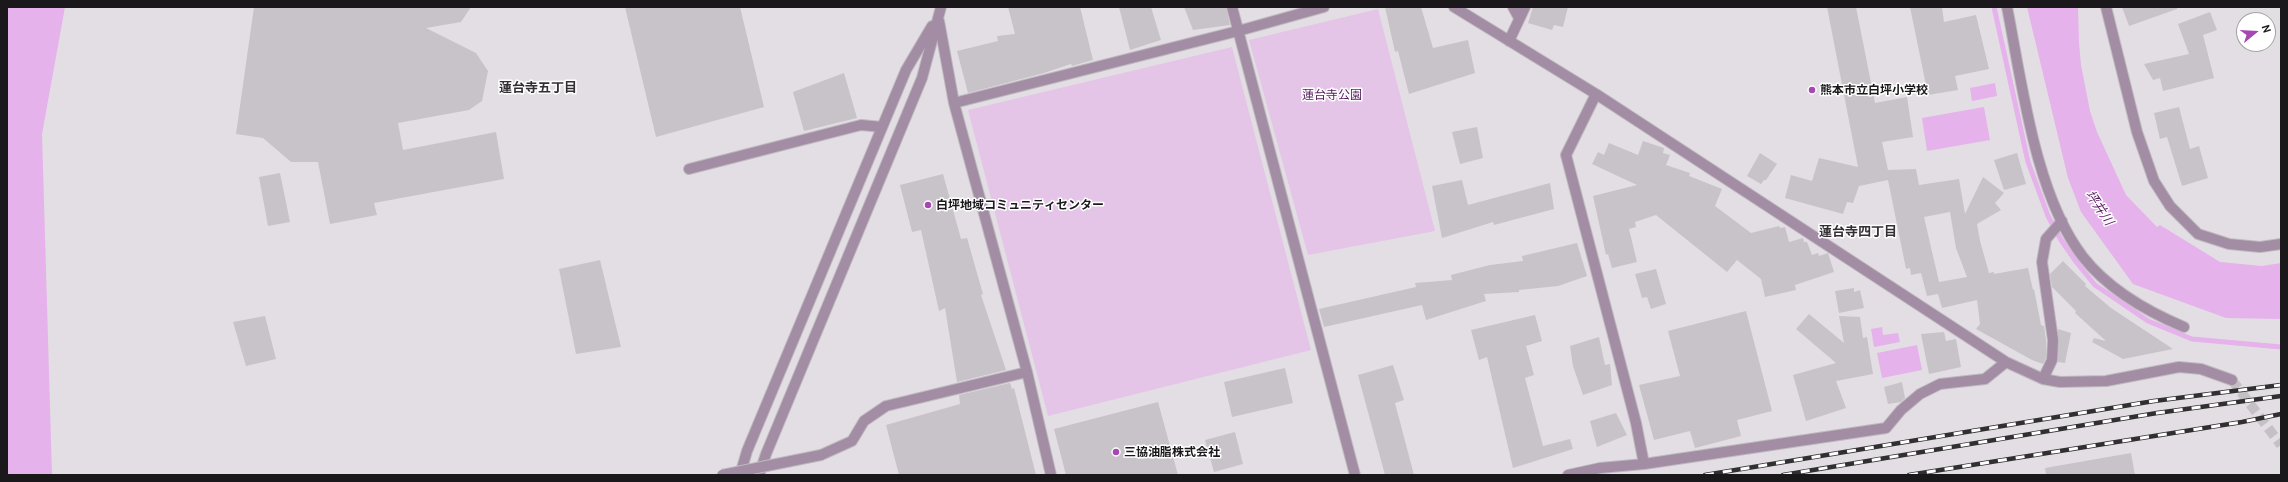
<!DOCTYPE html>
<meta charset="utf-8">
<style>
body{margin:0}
#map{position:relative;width:2288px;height:482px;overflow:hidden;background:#e3dee3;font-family:Cabin,sans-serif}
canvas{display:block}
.frame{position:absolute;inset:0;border:8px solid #1a181a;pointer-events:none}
.north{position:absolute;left:2236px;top:12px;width:40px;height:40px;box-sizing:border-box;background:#fff;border:1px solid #a3a3a3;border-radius:50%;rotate:72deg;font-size:11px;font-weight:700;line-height:16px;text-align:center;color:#1a181a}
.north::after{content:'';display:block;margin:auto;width:14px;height:18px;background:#a548b2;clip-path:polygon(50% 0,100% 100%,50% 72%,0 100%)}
</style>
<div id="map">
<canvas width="2288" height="482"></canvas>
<div class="frame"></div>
<div class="north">N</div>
</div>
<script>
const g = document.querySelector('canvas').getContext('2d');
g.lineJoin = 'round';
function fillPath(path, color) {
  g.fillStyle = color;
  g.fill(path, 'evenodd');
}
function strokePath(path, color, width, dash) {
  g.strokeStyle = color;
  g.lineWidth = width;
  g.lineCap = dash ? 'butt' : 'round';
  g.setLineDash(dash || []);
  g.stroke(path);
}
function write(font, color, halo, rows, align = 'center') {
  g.font = font + ' Cabin,"Noto Sans JP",sans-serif';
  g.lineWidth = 3;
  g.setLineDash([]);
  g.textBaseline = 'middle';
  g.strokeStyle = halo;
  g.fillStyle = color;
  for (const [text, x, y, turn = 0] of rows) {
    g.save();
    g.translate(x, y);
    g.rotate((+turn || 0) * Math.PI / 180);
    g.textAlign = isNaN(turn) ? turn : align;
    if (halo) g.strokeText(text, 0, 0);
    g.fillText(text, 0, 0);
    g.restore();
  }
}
fillPath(new Path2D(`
 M1378,9L1435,231L1308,255L1249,40Z
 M1232,47L1311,350L1048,416L968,110Z`), '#e4c5e7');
fillPath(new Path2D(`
 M7,7H65L42,134L52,475H7Z
 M2027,7H2078L2079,43L2081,65L2090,111L2097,132L2126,195L2157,227L2160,225L2220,262L2262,266L2281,263V319L2226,318L2133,284L2081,212L2068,178Z
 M1995,83L1997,96L1972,101L1970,88Z
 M1984,107L1990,140L1927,151L1922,118Z
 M1882,327L1883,335L1898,333L1900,342L1874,347L1871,329Z
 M1917,345L1922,370L1882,378L1877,353Z`), '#e5b2eb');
strokePath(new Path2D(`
 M1994,7L2028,162L2048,216L2061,240L2077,263L2095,285L2148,321L2192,339L2281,347`), '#e5b2eb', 5);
fillPath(new Path2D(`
 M254,7H471L461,22L426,28L476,53L488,71L482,101L469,110L398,123L403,150L496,132L504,179L374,203L377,215L330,224L318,162H291L263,138L236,134Z
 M625,7H740L764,107L656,137Z
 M1008,7H1080L1093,60L1072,66L1071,64L1044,73L968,93L957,51L998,41L997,36L1015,34Z
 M1119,7H1151L1161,40L1130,50Z
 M1184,7H1226L1230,25L1193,30Z
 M1385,7H1421L1433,48L1468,40L1475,73L1409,94L1398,51L1395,52Z
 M1533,7H1568L1563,27L1554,25L1552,30L1528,23Z
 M1827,7H1856L1875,103L1907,97L1913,137L1882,142L1888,170L1916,169L1919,185L1959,179L1965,214L1983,177L2004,193L1995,203L2001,210L1977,224L1980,241L1989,273L1994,272V274L2028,268L2033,290L2034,289L2041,325L2044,326L2046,340V358L2043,364L2032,360L1976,329L1980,324L1977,300L1942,308L1938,294L1927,296L1921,273L1911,275L1910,268L1906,269L1888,180L1859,186L1853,203L1847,202L1843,214L1785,198L1791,175L1812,181L1819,158L1858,167ZM1950,212L1956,248L1967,277L1939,282L1924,217Z
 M1910,7H1942L1944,22L1976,15L1989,69L1955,76L1958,90L1928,95Z
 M2122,7H2177V9L2129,26Z
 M2210,12L2217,30L2203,35L2214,78L2163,91L2160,78L2153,80L2144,64L2189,54L2178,24Z
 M844,73L857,118L804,131L793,92Z
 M2179,107L2190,149L2199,146L2208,178L2182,186L2167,137L2160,139L2154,113Z
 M1477,127L1483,158L1460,164L1452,132Z
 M1643,141L1664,148L1663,153L1670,155L1666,165L1690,173L1689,176L1722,189L1715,206L1751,233L1779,226L1780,228L1785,227L1789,242L1803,238L1804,242H1807L1812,255L1818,253L1819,256L1828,253L1834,272L1795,285L1796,290L1765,297L1761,279L1737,260L1727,272L1656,215L1635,222L1636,227L1629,229L1637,262L1612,268L1608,254L1606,255L1593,196L1637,185L1592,164L1598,152L1604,155L1609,143L1638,155Z
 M1760,153L1777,164L1766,180H1764L1761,184L1747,176Z
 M2017,153L2026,184L2004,190L1994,160Z
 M280,173L290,222L268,226L259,177Z
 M943,174L961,239L967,238L983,294L981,295L1006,370L957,382L945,308L939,311L921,230L912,232L900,185Z
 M1462,180L1468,205L1550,183L1554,209L1494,225L1493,222L1442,238L1432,186Z
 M1577,243L1587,276L1558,286L1519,290V292L1484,294L1486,301L1426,320L1422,305L1324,327L1319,309L1416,287L1415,283L1452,280L1451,275L1490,265L1523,261L1522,256Z
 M600,260L621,347L576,354L559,269Z
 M2063,261L2086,284L2085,286L2111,308L2173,349L2123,359L2092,342L2094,338L2106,341L2075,313L2076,311L2052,287L2050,274Z
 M1656,269L1666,304L1651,309L1647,297L1642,298L1635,274Z
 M1854,288V292L1860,290L1864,308L1839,313L1835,291Z
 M1746,311L1772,411L1737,420L1741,436L1695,448L1690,431L1654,440L1639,385L1680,376L1668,331Z
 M1809,314L1844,343L1839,316L1860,317L1863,338L1867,337L1873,374L1836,381L1846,408L1806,421L1793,375L1836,363L1796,329Z
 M1535,315L1542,341L1526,346L1534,375L1525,378L1543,446L1570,439L1573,449L1513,468L1487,357L1479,360L1471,330Z
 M265,316L276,359L246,366L233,322Z
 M2058,329L2071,333L2065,363L2058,362Z
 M1944,332L1946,341L1956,339L1961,367L1929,374L1921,334Z
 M1599,337L1605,365L1610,364L1612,385L1583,395L1573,366L1570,346Z
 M1393,365L1404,400L1395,403L1414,475H1385L1358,375Z
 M1285,368L1293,403L1232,417L1224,382Z
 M1902,382L1905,398L1901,402L1888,404L1884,387Z
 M1010,383L1012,389L1014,388L1036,475H899L886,425L960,404L959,395Z
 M1158,402L1178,475H1066L1054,429Z
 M1616,413L1627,435L1597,447L1590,421Z
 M1235,432L1243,464L1214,472L1205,440Z
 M2131,453L2135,475H2046L2045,468Z`), '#c7c3c8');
strokePath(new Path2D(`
 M2232,380L2281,445`), '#c5c0c5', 10, [10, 5]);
const minor = new Path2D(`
 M1232,7L1355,475
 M1454,7L1596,94L2006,362L2043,379L2060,382L2106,381L2179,367L2201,369L2232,380
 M1513,7L1519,18
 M2007,7C2022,83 2035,195 2083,257C2109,290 2146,311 2184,327
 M2106,7L2137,132L2154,181L2170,206L2198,234L2229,244L2260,247L2281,244
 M939,21L954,103L1027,372L1051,475
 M1509,41L1525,7
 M1596,94L1566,155L1636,423L1644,464
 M954,103L1238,31L1324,7
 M689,169L861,125L882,127
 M2043,379L2052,360L2053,340L2042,262L2046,239L2062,221
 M821,455L852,441L864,421L886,406L1027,372
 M740,475L747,451L906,70L932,26
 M759,475L766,454L922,78L941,7
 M1568,475L1600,468L1644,464L1886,428L1901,410L1920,394L1940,384L1985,379L2006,362`);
strokePath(minor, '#bfbabf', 12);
strokePath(minor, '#a28da5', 10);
const rail = new Path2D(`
 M1705,475L2154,401L2281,385
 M1783,475L2157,413L2281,396
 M1909,475L2242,422L2281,414`);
strokePath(rail, '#312f31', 4.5);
strokePath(rail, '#fff', 3, [9]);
const minorBridge = new Path2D(`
 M722,475L821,455`);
strokePath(minorBridge, '#bfbabf', 12, []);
strokePath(minorBridge, '#a28da5', 10);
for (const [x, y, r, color] of [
 [1812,90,4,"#a548b2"],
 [928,205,4,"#a548b2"],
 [1116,452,4,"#a548b2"]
]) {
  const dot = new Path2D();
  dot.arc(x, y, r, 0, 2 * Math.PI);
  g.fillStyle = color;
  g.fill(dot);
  strokePath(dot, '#fff', 1.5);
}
write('bold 12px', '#1a181a', '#fff', [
 ["熊本市立白坪小学校",1820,90],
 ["白坪地域コミュニティセンター",936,205],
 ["三協油脂株式会社",1124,452]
], 'left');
write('12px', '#55195c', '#fff', [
 ["蓮台寺公園",1332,95]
]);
write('bold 13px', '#332f33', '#fff', [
 ["蓮台寺五丁目",538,88],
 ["蓮台寺四丁目",1858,232]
]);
write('italic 13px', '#581d60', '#fff', [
 ["坪井川",2099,208,56]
]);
</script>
